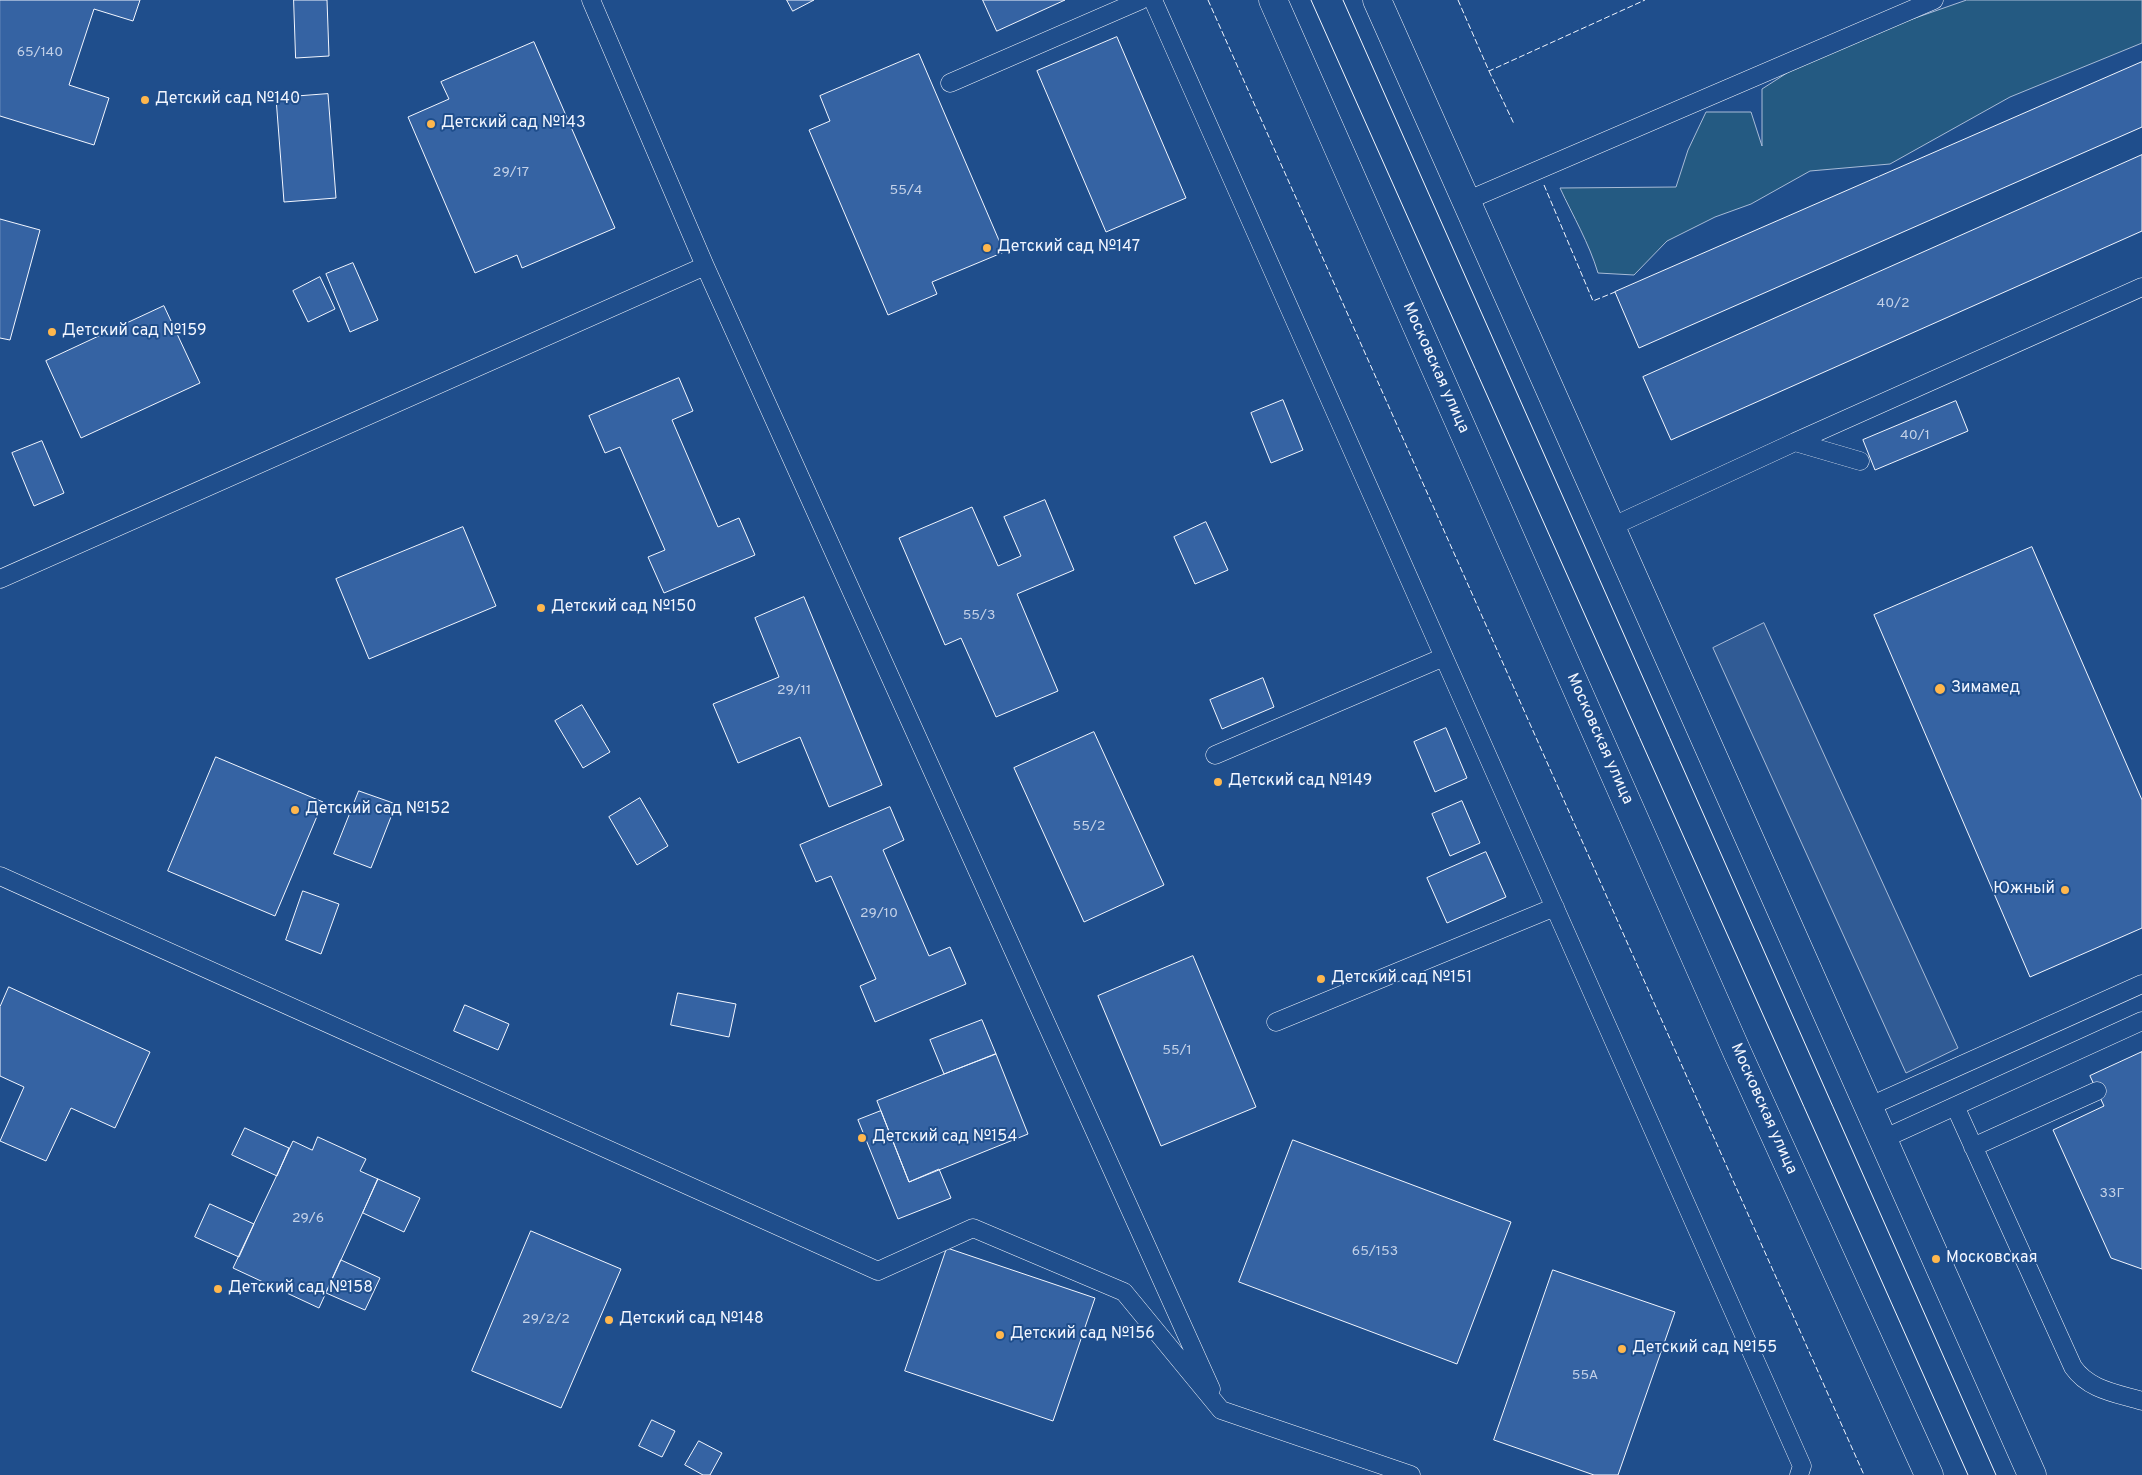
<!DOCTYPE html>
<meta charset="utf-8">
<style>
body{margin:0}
canvas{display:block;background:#1f4e8c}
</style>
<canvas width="2142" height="1475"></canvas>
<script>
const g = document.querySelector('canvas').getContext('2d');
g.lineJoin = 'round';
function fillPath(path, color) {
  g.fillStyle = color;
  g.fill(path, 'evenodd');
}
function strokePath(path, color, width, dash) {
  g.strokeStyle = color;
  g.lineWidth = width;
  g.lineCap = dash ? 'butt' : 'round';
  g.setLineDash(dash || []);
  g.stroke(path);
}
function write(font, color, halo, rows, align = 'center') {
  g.font = font + ' Overpass,sans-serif';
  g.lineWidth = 4;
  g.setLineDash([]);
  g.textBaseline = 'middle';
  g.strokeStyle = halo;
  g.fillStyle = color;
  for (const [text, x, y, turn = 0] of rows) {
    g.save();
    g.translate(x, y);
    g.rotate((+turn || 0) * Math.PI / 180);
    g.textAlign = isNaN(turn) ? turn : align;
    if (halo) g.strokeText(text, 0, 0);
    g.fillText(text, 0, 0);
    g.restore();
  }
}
const green = new Path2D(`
 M1967,0H2142V43L2010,97L1890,164L1810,171L1751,204L1715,217L1667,241L1634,275L1598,273C1589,243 1573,216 1560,188L1676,187L1688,150L1706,112H1751L1762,146V89L1821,51Z`);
fillPath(green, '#245a82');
strokePath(green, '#a8bbd7', 1);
const parking = new Path2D(`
 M1764,623L1958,1048L1906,1073L1713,648Z`);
fillPath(parking, '#305b95');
strokePath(parking, '#a8bbd7', 1);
const building = new Path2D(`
 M0,0H140L133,21L94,9L69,85L109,98L94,145L0,116Z
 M294,0H327L329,56L296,58Z
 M787,0H814L793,11Z
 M983,0H1065L997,31Z
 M1117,37L1186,198L1106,232L1037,71Z
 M534,42L615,228L522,268L517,255L475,273L408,117L449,99L441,82Z
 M919,54L1004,252L932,282L937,294L888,315L809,130L830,121L820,96Z
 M2142,62V127L1639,348L1615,292Z
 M328,94L336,198L284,202L276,98Z
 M2142,155V231L1671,440L1643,377Z
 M0,219L40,230L10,340L0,338Z
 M353,263L378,320L350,332L326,274Z
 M320,277L335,309L308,322L293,291Z
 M164,306L200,383L81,438L46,361Z
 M679,378L693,411L672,420L718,527L739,518L755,555L664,593L648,557L665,550L620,447L605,453L589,416Z
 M1283,400L1303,450L1271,463L1251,413Z
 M1956,401L1968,431L1875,470L1863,440Z
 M42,441L64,493L34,506L12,453Z
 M1045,500L1074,570L1017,594L1058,691L996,717L961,638L945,645L899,538L972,507L998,566L1021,556L1004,517Z
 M1206,522L1228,570L1195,584L1174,537Z
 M463,527L496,606L369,659L336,579Z
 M2032,547L2142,800V928L2030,977L1874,615Z
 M804,597L882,785L829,807L800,737L738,763L713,704L779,677L755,618Z
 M1263,678L1274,707L1222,729L1210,700Z
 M582,705L610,752L583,768L555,721Z
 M1446,728L1467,778L1435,792L1414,742Z
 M1094,732L1164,885L1084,922L1014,768Z
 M216,757L323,802L275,916L168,871Z
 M359,791L396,804L371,868L334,854Z
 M640,798L668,846L637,865L609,817Z
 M1462,801L1480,843L1450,856L1432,814Z
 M890,807L904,840L883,850L929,956L950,947L966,984L875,1022L860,986L876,979L831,876L816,882L800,845Z
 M1486,852L1506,897L1447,923L1427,878Z
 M303,891L339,904L321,954L286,940Z
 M1193,956L1256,1107L1161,1146L1098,996Z
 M9,987L150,1052L115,1128L71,1108L46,1161L0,1141L24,1087L0,1076V1007Z
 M678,993L736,1004L729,1037L671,1025Z
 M465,1005L509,1024L498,1050L454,1031Z
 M982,1020L996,1054L944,1074L930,1040Z
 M2142,1052V1269L2111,1258L2053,1130L2104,1106L2090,1076Z
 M996,1054L1028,1134L909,1182L877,1101Z
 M881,1111L909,1182L939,1169L951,1198L898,1219L858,1120Z
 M245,1128L289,1148L277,1176L232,1155Z
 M318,1137L366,1159L360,1171L378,1179L319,1308L233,1268L293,1141L312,1150Z
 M1293,1140L1511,1222L1457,1364L1239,1282Z
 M378,1179L420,1198L404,1232L363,1213Z
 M210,1204L254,1224L239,1257L195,1237Z
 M531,1231L621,1269L561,1408L472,1371Z
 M947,1248L1095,1298L1053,1421L905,1371Z
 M341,1260L380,1278L365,1310L326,1293Z
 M1553,1270L1675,1312L1618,1475H1594L1494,1440Z
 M652,1420L675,1431L662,1457L639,1446Z
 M699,1441L722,1453L710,1475H703L685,1465Z`);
fillPath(building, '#3563a3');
strokePath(building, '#f2f6ff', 1);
const lane = new Path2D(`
 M591,0L705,266L1211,1389
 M1153,0L1802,1466L1799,1475
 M950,83L1141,0
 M1466,201L1934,0
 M1795,442L2142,287
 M1611,527L1795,442L1860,461
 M0,579L705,266
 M1215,755L1444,657
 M0,876L878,1271L973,1228L1124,1292L1221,1410L1411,1475
 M1276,1022L1555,907
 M1955,1106L2073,1367C2089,1390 2116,1393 2142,1401
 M1868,1107L2142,984
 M1883,1139L2142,1021
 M1973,1147L2097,1091`);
const secondary = new Path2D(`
 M1273,0L1738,1054L1929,1475
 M1377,0L2032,1475`);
strokePath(lane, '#f2f6ff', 19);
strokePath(secondary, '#f2f6ff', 29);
strokePath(lane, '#1f4e8c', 18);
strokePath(secondary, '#1f4e8c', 28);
strokePath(new Path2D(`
 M1311,0L1968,1475
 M1343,0L1996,1475`), '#f2f6ff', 1);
strokePath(new Path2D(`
 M1208,0L1864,1475
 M1458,0L1489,71L1645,0
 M1489,71L1514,124
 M1544,185L1593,301L1615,292`), '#f2f6ff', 1, [6, 2.5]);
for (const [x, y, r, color] of [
 [145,100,5,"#ffb74d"],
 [431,124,5,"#ffb74d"],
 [987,248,5,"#ffb74d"],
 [52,332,5,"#ffb74d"],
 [541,608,5,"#ffb74d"],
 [1940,689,6,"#ffb74d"],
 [1218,782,5,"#ffb74d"],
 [295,810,5,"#ffb74d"],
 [2065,890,5,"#ffb74d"],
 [1321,979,5,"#ffb74d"],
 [862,1138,5,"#ffb74d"],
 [1936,1259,5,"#ffb74d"],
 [218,1289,5,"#ffb74d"],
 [609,1320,5,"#ffb74d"],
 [1000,1335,5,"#ffb74d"],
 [1622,1349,5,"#ffb74d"]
]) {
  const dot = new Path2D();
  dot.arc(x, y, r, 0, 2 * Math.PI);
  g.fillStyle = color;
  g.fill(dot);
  strokePath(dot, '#1f4e8c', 2);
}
write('14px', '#c3d1e8', null, [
 ["65/140",40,53],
 ["29/17",511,173],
 ["55/4",906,191],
 ["40/2",1893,304],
 ["40/1",1915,436],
 ["55/3",979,616],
 ["29/11",794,691],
 ["55/2",1089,827],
 ["29/10",879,914],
 ["55/1",1177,1051],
 ["33Г",2112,1194],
 ["29/6",308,1219],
 ["65/153",1375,1252],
 ["29/2/2",546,1320],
 ["55А",1585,1376]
]);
write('16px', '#f2f6ff', '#1f4e8c', [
 ["Детский сад №140",155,100],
 ["Детский сад №143",441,124],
 ["Детский сад №147",997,248],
 ["Детский сад №159",62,332],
 ["Детский сад №150",551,608],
 ["Зимамед",1951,689],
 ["Детский сад №149",1228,782],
 ["Детский сад №152",305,810],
 ["Южный",2055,890,"right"],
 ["Детский сад №151",1331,979],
 ["Детский сад №154",872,1138],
 ["Московская",1946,1259],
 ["Детский сад №158",228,1289],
 ["Детский сад №148",619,1320],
 ["Детский сад №156",1010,1335],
 ["Детский сад №155",1632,1349]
], 'left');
write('16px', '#f2f6ff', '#1f4e8c', [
 ["Московская улица",1435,368,66],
 ["Московская улица",1599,739,66],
 ["Московская улица",1763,1109,66]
]);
</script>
